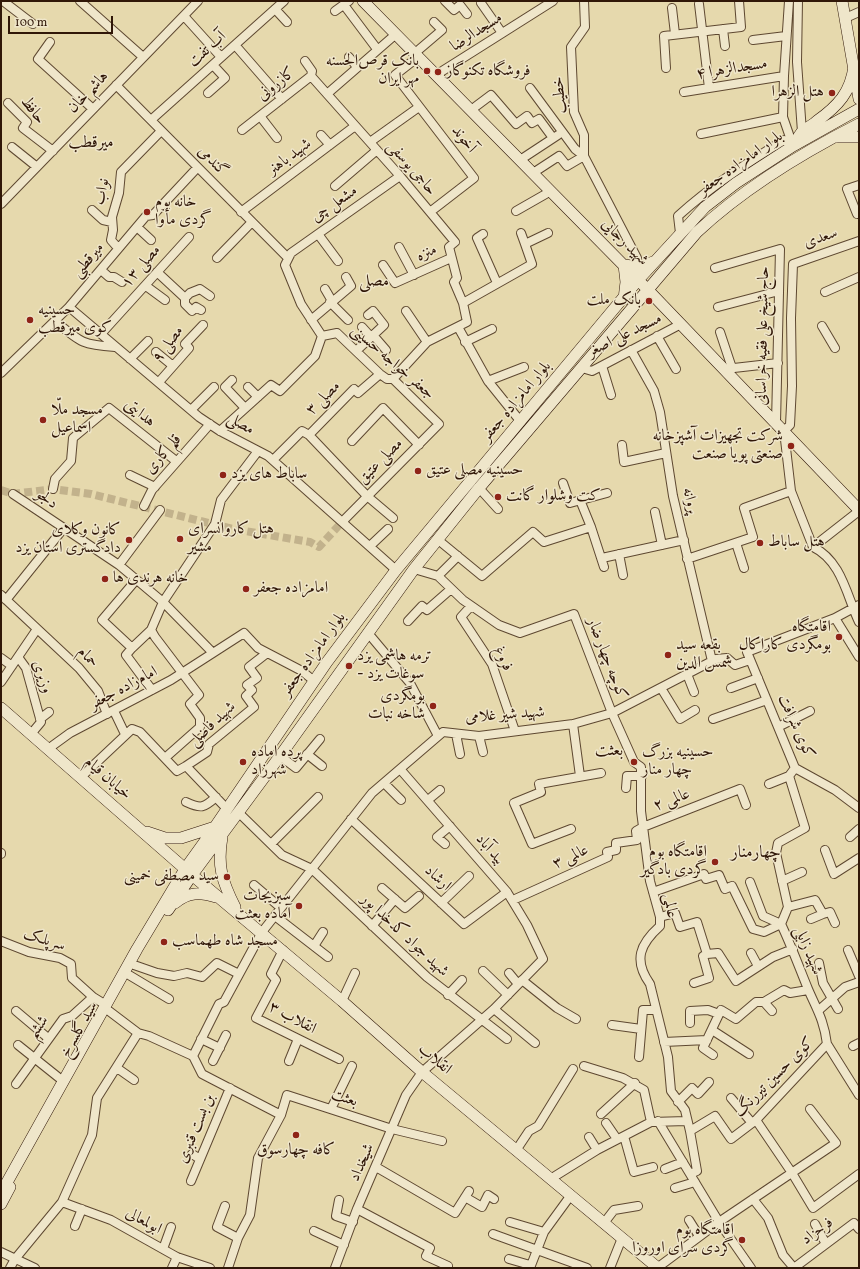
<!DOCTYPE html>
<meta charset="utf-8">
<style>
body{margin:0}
#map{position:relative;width:860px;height:1269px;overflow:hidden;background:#e6d9ad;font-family:Vollkorn,serif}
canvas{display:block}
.frame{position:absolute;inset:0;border:2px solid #301708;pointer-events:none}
.scale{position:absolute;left:8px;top:16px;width:105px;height:18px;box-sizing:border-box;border:2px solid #301708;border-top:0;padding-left:5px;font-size:12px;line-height:14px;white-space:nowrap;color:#301708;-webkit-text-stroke:3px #efe6ca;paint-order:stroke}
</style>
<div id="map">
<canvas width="860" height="1269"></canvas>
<div class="frame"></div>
<div class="scale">100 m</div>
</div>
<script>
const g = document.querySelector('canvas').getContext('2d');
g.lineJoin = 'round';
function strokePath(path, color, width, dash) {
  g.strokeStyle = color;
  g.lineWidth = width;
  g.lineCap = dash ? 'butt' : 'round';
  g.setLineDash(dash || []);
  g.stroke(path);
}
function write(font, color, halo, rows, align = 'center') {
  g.font = font + ' Vollkorn,Amiri,serif';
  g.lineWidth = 3;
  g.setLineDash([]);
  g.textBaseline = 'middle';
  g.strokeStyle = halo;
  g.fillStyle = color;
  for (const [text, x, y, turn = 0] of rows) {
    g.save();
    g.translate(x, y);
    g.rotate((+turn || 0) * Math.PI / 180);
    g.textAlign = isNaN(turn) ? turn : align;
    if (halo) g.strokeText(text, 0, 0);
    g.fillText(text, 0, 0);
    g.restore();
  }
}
strokePath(new Path2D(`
 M1,490L13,494L53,489L91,494L233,529L310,542L319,547L343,521`), '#c2b28c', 8, [8, 4]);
const street = new Path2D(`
 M3,1L33,24
 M80,1L143,57
 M445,1L454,10L460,5L467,14
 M789,1L784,76L783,117L793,146
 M798,1L797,62L802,132
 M481,3L502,33
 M699,4L709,88
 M344,5L377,49
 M672,8L675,34
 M275,9L287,22
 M335,11L349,1
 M184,16L221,57
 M850,16L859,12
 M723,29L725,46
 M753,40L786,36
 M50,42L38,59L93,109
 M235,45L282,99
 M415,53L442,30L434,22
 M349,57L357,67
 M418,57L395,75L474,178L430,212
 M305,61L312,71L311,76L400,176L455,242L449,247L457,278L454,282L463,303
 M666,68L664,36L741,27L739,1
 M436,75L553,1
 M116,85L288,258
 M530,88L575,149L584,156V135L574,112L571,47L585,27L584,1
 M684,92L784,76
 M208,93L225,78L213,65
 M327,94L396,34
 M8,103L27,122L23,128L53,151
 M471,110L491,95L516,124L527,116L532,123L539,119L553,138
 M260,116L277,138
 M151,120L284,1
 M242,130L311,76
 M701,134L783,117
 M321,135L330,145
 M370,142L419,107
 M12,147L37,167
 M520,160L558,135
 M533,173L559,156L567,166L584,156L637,258
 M335,186L377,150
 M1,204L198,1
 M92,210L103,220L112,222
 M516,211L551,191
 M241,212L355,126
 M857,214L847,189L859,185
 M137,227L151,240
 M521,233L525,244
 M680,233L678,216C711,186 747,163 784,140L793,146
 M318,234L338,261
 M483,234L477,238L497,283
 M859,241L793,264L791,318L792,386L790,425L784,431L791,491L813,547C842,561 847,597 859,622
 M399,247L414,275
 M118,248L111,240L113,230L112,217L119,193L121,172L161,131
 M217,258L252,222
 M383,265L395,283L451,258
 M715,268L780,249L776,423
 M101,270L109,277H114L122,282
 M157,272L185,298L190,293L200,289L210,296
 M146,286L165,300
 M325,289L332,301
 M825,292L859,277
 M185,298V304L192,311L196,307L201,310
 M330,302L348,320
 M69,307L199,417L220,431L268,456L396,570
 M718,307L779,291
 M406,311L427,342
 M311,320L351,286L346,277
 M55,321C80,342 82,345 115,347
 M822,326L835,348
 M362,327L371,337
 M458,327L488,381L521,422
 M720,332L732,368
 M101,334L189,237
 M373,335L386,350
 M322,336L337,333L380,374L387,379H393L439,424L343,521
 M322,336L301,304L285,265L291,253L400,176
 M657,336L676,369
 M465,342L492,329
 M631,350L654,391L660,412L673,496L712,661
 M356,351L384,325L373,311L368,315
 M156,352L173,366
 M130,359L148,341
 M602,366L611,395
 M582,368L592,371L681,324
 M725,369L778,363
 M1,373L69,307L146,216L153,215L197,168
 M393,379L427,342L467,322L463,303L532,264L525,244L548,233
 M232,380L225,387L245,408
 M488,381L524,367
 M159,382L189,348L185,344L203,325
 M248,387L258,397
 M191,410L214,387
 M220,431L271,385L280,391L315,356L322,336
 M309,435L367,496L393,518
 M352,441L383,408L419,445
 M622,445L624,462L666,453
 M273,460L302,431L309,435L354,389L358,393L380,374
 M130,475L155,487
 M563,483L570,503L607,493
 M479,488L498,509
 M53,489L55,479L71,461L73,438L109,408L176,461
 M13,494L119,565L163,602L213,653
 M580,500L591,527L604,567
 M144,506L152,490L210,424
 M655,512L662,545
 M437,539L482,576L533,532L544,542L591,527
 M736,543L744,568
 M370,546L388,529
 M813,547L859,511
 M619,554L623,575
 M602,558L684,540
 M687,559L753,537L744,508L791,491
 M119,565L160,510
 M414,569L438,576L463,600L499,625L520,633L574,614L612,713L634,762L641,767V811L650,881L660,917V926C640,944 633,960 650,984L668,1057L671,1091L685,1110L690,1131L715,1116L731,1139L756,1120L827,1044L859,1095
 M438,576L458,556
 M136,580L102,620L132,648L126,655L152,690
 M1,595L79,668L98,691L107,714
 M6,600L63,529
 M859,605L835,618L747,652L795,768L835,790L859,808
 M471,606L461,617L492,664L515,731
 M835,618L859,657
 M408,621L422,606L427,610L451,589
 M368,633L410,683L438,736
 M132,648L151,630
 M18,657L26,668L41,722L31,734
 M1,658L12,666
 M687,674L694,692
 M1,682L37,629
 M661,688L680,719L695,710
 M731,688L758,678
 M114,711L125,734
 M40,719L49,712
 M713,719L767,700
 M573,724L580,776
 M778,727L810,711
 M456,734L460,754
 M479,736L483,752
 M48,749L70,733L171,680L244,633L258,648L302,671L314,681
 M307,754L322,766
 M280,756L296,768L320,739
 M165,758L200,727V718L190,704L199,695L155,637L151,630L163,602L215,524L221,500L258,451
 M186,766L207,752L209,744L254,707L246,696L252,690L247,685L257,678L249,667L267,653
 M795,768L789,776L805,828L778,843L776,853L788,907L781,924C791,945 799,967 808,989C817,1010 824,1020 827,1044
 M81,777L132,729L140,732L177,771L186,766L227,809
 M384,783L401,800
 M769,784L789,776
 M626,788L627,776H642
 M428,800L440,790
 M186,802C201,809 204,808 216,797
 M238,812L282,855L312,869L427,977L507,1039
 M351,819L464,924L507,892
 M571,829L532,844L514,803L541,792L539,784L601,773
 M850,837L859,829
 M271,844L318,797
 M445,844L437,837L450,826
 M825,850L834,874L859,858
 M1,853V854
 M782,881L802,872
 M750,882L763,916L781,924
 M254,885L281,908
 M382,888L405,908L419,896
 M653,892L704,874L706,879L719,875L725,889L732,886L753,929L764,932L781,924
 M513,900L608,857L607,852L616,850V843L637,840L636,831L643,827L740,789L746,805
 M441,903L469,876
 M788,907L815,900L823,914L830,912L835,923
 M275,916L328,957
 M660,917L675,913L680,927L697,922L707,954L718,953L736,981L773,957L793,949
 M811,919L823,914
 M372,926L395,899
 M1,941L29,952L60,958L71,964L72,978L93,997L106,1005
 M314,946L323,932
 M283,950L271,974L276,980L256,1018L339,1059
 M848,950L859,976
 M751,953L758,966
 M819,963L823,983L838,1009
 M134,965L157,973L174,976L187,973L202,977L217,963L239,974
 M483,971L508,995
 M509,973L518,984
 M129,975L169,999
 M522,980L557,1008L576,1019
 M694,983L709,978L703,956L707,954
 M448,995L462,980
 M342,1001L355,973
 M764,1002L772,1011
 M494,1009L535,1043
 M819,1010L845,987L859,982
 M16,1011L48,1038
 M109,1011L138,1033L149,1036L193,1056L202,1074L281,1115
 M690,1023V1011L708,1010L719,1014
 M612,1025L641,1029
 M712,1030L749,1054
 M201,1039L220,1048
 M664,1042L707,1040
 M18,1045L63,1081
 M853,1046L859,1043
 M713,1055L703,1048L721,1010L736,1019L756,1002H764L784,990L790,993L808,990
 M193,1056L219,1004L224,1002L262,932L372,793L443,732L479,736L573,724L612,713L716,659L727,658L735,665L750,660
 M639,1057L643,1010H656
 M213,1061L226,1035
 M289,1061L298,1039
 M584,1066L623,1078L644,1090L651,1122
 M117,1068L134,1080
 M16,1084L63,1019L72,1016L93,997
 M731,1098L752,1123
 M678,1102L692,1088L698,1094L709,1082
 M331,1109L352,1066
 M601,1114L635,1083
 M756,1120L792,1173L813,1208L859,1174
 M658,1121L719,1222L751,1268
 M606,1123L617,1139
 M624,1136L634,1172L653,1167
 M589,1137L597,1150
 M517,1149L529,1131L538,1126L573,1069
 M192,1154L200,1159
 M376,1167L455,1213L469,1191
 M665,1169L683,1162
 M690,1174L697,1171L690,1131
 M552,1178L597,1150L651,1122L687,1121
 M191,1181L230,1088
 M675,1188L695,1182
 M465,1197L482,1207L488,1195L494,1199
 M753,1199L768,1218L783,1255L794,1268
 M339,1200L336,1216L353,1222
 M62,1202L111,1220L177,1257L210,1268
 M225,1206L217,1227L238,1238
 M357,1209L430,1248L426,1256L448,1266L447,1268
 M689,1220L699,1236
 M510,1222L544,1232
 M604,1223L614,1210L638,1206
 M815,1224L826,1244
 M75,1226L82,1209
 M314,1231L344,1245
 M493,1234L587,1268
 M163,1249L171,1227
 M1,1252L35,1268
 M509,1259L530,1265
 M10,1268L15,1259L62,1202L92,1135L97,1098L138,1033
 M172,1268L177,1257
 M228,1268L238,1238L250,1215L258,1158L281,1115L287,1095L392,1129L442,1141
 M335,1268L357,1209L406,1095L422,1072L494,1009L543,959L527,925L507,892L400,769
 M530,1268L544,1232L571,1195
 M610,1268L622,1238
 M657,1268L719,1222L836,1143L810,1109
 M794,1268L854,1223L859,1229`);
const secondary = new Path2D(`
 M363,1L648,290L859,510
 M842,1L859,99
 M838,137H859
 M794,145C796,141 799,135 802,132C806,128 813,125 817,121C838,106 851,92 854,66
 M624,299L626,282L624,265L640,267L653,262
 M1,708L192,875L342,1001L422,1072L658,1268
 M147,832L165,838H181L215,827
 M222,837C217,866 222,881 235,907
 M175,903C188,892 200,892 216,897
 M168,910L192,875L280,756L414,569L479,488L697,232C744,188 802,153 859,124
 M1,1193L137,949L185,869L208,837L327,662L396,570L638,280L705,207L736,183L793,146L859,109
 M1,1204L10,1187`);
strokePath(street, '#5e4831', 10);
strokePath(secondary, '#301708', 12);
strokePath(street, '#efe6ca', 8);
strokePath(secondary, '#efe6ca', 11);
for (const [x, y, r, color] of [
 [427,71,4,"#8f2418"],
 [438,72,4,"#8f2418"],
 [832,93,4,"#8f2418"],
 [147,212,4,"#8f2418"],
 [649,301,4,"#8f2418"],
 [30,320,4,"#8f2418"],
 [43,420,4,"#8f2418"],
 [791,446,4,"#8f2418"],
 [418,471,4,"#8f2418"],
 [223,475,4,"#8f2418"],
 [498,497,4,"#8f2418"],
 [180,539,4,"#8f2418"],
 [129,540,4,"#8f2418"],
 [760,543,4,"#8f2418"],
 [105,579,4,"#8f2418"],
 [246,589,4,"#8f2418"],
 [839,637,4,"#8f2418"],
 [668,655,4,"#8f2418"],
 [349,666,4,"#8f2418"],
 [433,706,4,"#8f2418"],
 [243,762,4,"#8f2418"],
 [634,762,4,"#8f2418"],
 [715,862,4,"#8f2418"],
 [227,877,4,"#8f2418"],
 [299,906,4,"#8f2418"],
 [164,942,4,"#8f2418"],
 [296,1135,4,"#8f2418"],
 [742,1240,4,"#8f2418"]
]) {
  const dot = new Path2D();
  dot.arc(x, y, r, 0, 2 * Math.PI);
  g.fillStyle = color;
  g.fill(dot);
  strokePath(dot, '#efe6ca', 1.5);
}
write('16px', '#301708', '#efe6ca', [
 ["مسجدالرضا",477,33,-33],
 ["آب تفت",208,50,-42],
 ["مسجدالزهرا ۴",732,70,-9],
 ["کازرونی",277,85,-38],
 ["هاشم خان",89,93,-46],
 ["خطیب",561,95,-96],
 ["حافظ",32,111,52],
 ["آخوند",463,140,52],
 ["شهید باهنر",290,158,-37],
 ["گندمی",212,162,45],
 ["بلوار امامزاده جعفر",741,164,-35],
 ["حاجی یوسفی",411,169,49],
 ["نواب",103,192,-79],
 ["مشعل چی",335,205,-35],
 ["سعدی",821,239,-19],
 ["شهید رجایی",624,243,45],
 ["منزه",427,254,-24],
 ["میرقطبی",89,261,-50],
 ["مصلی ۱۳",142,267,-49],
 ["مسجد علی اصغر",625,336,-26],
 ["حاج شیخ علی فقیه خراسانی",764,336,-89],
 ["مصلی ۹",169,345,-54],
 ["جعفر خواجه حسینی",392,363,41],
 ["مصلی ۳",324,399,-45],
 ["بلوار امامزاده جعفر",517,402,-50],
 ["هدایتی",139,414,39],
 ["مصلی",240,425,29],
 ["قلم کاری",164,455,-49],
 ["مصلی عتیق",381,462,-45],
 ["دلجو",46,500,35],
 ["پروانه",689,501,78],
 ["بلوار امامزاده جعفر",314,655,-54],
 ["حمام",87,658,46],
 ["فروغ",502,659,64],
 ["کوچه چهار ضار",606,659,69],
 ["وزیری",41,677,71],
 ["امام‌زاده جعفر",124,689,-28],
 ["شهید شیر غلامی",505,716,-4],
 ["شهید فاضلی",213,725,-43],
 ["کوی شرافت",795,727,66],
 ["خیابان قیام",107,779,41],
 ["عالمی ۲",672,801,-21],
 ["بید آباد",489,850,49],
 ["عالمی ۳",571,858,-25],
 ["ارشاد",437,879,43],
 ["عالمی",669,906,81],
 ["شهید جواد کدخدا پور",404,936,43],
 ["سرپلک",44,941,17],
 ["شهید زابلی",807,951,67],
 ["انقلاب ۳",292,1019,28],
 ["ششم",39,1028,-54],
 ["سید گلسرخ",80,1030,-61],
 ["انقلاب",434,1060,40],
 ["کوی حسین تیررنگ",775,1078,-45],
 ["بعثت",344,1099,18],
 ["بن بست قنبری",197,1129,-67],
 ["شیخداد",363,1163,-66],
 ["ابولمعالی",143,1222,29],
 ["فرحزاد",818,1232,-36]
]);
write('16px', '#301708', '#efe6ca', [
 ["بانک قرص‌الحسنه",419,62,"right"],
 ["مهر ایران",419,80,"right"],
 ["فروشگاه تکنوگاز",446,72],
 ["هتل الزهرا",824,93,"right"],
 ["خانه بوم",155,203],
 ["گردی مأوا",155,221],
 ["بانک ملت",641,301,"right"],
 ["حسینیه",38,311],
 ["کوی میرقطب",38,329],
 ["مسجد ملّا",51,411],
 ["اسماعیل",51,429],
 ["شرکت تجهیزات آشپزخانه",783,437,"right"],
 ["صنعتی پویا صنعت",783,455,"right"],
 ["حسینیه مصلی عتیق",426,471],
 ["ساباط های یزد",231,475],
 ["کت وشلوار گانت",506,497],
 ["هتل کاروانسرای",188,530],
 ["مشیر",188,548],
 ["کانون وکلای",121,531,"right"],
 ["دادگستری استان یزد",121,549,"right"],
 ["هتل ساباط",768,543],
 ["خانه هرندی ها",113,579],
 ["امامزاده جعفر",254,589],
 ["اقامتگاه",831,628,"right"],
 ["بومگردی کاراکال",831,646,"right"],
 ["بقعه سید",676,646],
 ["شمس الدین",676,664],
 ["ترمه هاشمی یزد",357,657],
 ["- سوغات یزد",357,675],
 ["بومگردی",425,697,"right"],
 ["شاخه نبات",425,715,"right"],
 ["پرده اماده",251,753],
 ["شهرزاد",251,771],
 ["حسینیه بزرگ",642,753],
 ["چهار منار",642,771],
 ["اقامتگاه بوم",707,853,"right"],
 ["گردی بادگیر",707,871,"right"],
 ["سید مصطفی خمینی",219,877,"right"],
 ["سبزیجات",291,897,"right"],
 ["آماده بعثت",291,915,"right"],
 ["مسجد شاه طهماسب",172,942],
 ["کافه چهارسوق",296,1151,"center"],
 ["اقامتگاه بوم",734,1231,"right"],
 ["گردی سرای اوروزا",734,1249,"right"]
], 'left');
write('17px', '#301708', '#efe6ca', [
 ["میرقطب",91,144],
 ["مصلی",374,283],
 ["بعثت",609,752],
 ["چهارمنار",756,854]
]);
</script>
